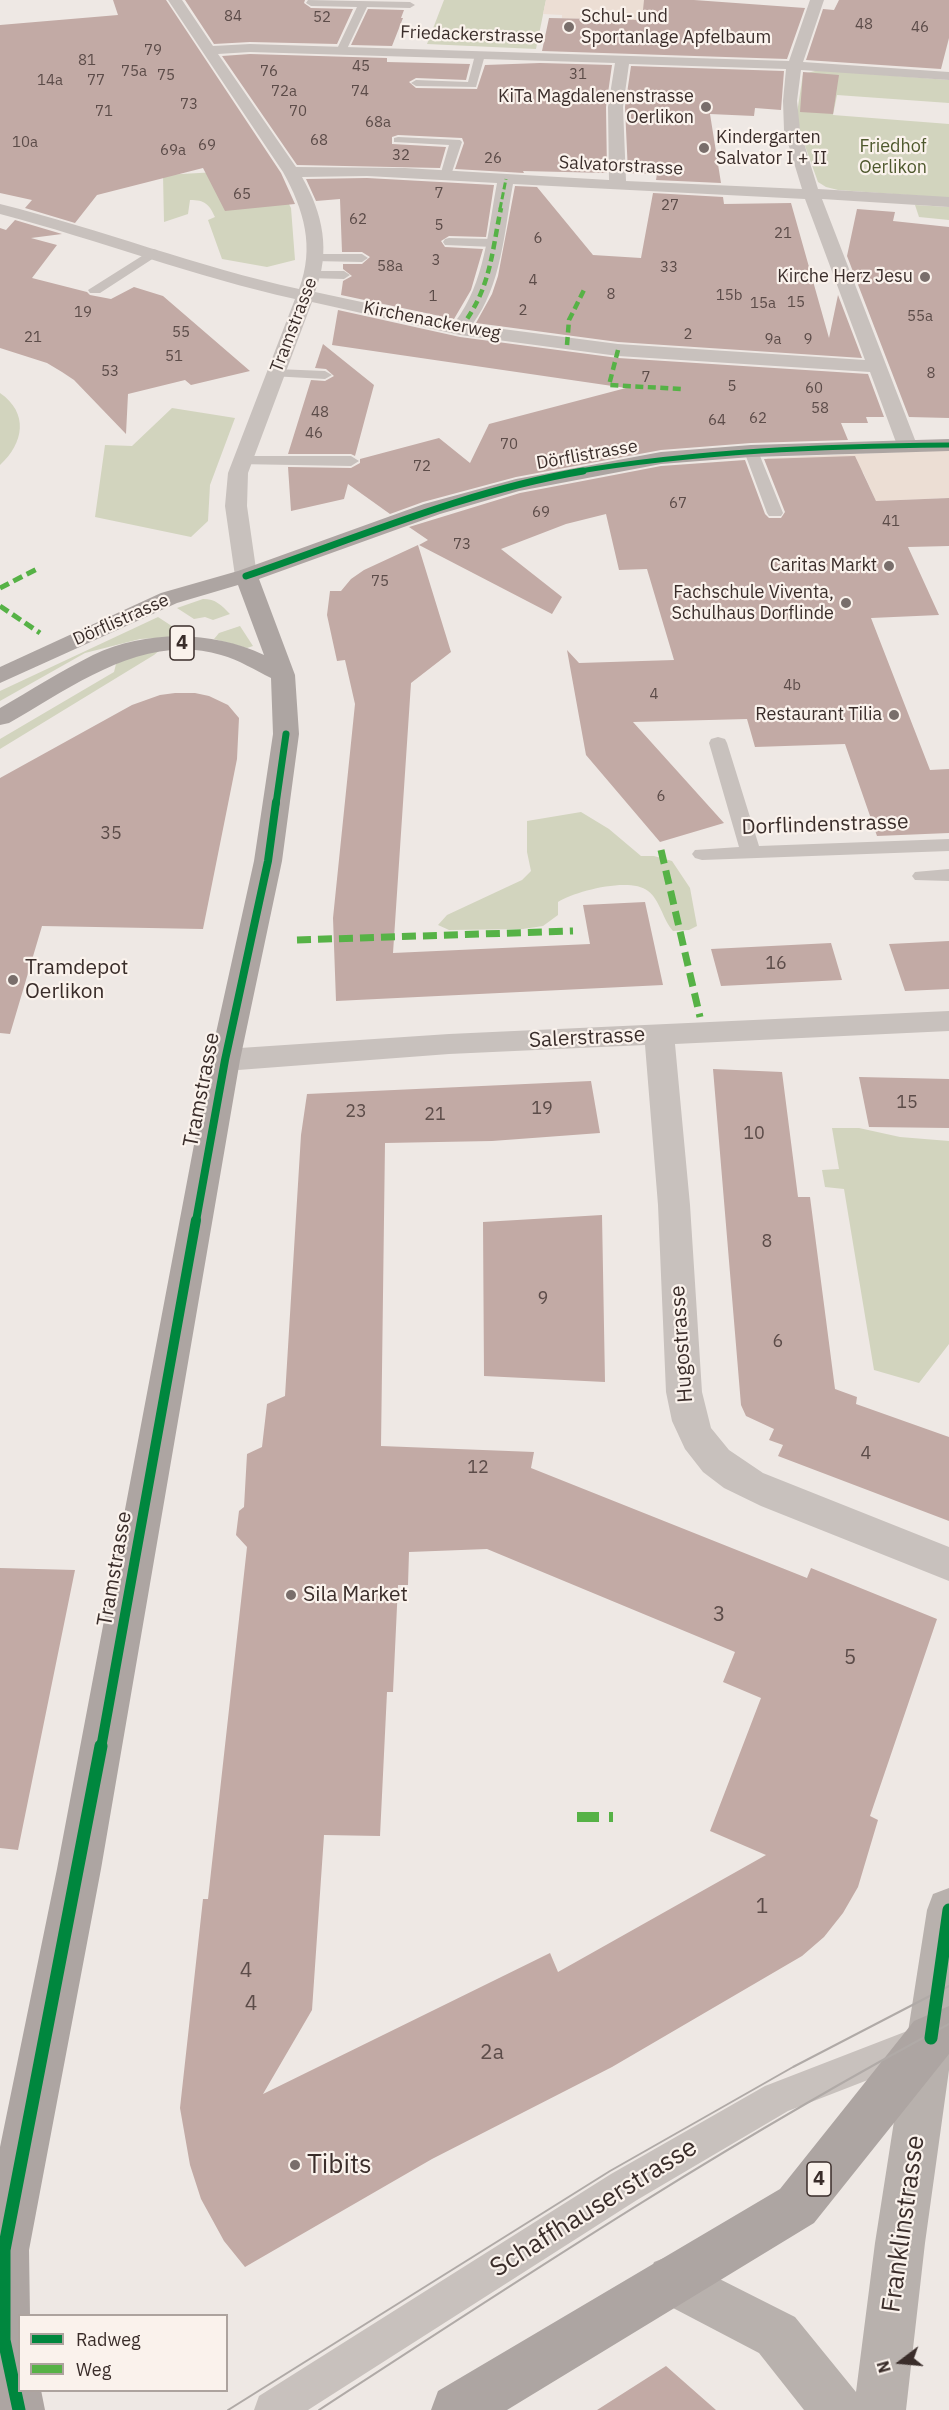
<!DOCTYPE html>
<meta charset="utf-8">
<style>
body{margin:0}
#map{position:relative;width:949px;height:2410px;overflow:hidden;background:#eee8e4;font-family:"IBM Plex Sans",sans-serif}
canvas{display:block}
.legend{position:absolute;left:18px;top:2314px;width:210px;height:78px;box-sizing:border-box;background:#faf2ec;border:2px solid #ada39e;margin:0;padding:8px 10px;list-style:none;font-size:18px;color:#3a2d2a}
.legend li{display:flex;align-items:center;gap:12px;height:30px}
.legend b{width:30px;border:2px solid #ada39e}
.north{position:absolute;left:871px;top:2332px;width:60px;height:60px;-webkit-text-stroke:4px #faf2ec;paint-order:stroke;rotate:254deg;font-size:16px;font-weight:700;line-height:24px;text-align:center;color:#3a2d2a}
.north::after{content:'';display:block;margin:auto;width:21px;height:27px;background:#3a2d2a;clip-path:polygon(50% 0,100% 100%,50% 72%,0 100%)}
</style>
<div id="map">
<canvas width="949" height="2410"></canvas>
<ul class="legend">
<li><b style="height:8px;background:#00873e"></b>Radweg</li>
<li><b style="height:8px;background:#56b246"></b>Weg</li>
</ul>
<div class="north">N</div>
</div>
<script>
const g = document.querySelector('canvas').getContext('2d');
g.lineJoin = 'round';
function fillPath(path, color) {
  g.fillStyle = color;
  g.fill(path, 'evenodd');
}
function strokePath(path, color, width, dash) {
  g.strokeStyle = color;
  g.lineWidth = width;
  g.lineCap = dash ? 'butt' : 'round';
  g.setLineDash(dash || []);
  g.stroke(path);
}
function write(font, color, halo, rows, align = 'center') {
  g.font = font + ' "IBM Plex Sans",sans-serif';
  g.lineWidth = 4.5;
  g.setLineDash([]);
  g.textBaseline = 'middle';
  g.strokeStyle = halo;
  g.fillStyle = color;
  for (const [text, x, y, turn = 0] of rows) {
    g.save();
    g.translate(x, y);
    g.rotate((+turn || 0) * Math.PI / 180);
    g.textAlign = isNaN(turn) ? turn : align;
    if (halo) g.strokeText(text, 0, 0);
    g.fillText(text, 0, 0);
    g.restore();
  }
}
fillPath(new Path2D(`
 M444,0H546L536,49L427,44Z
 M819,70L949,80V103L837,95L833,115L949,124V198L838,190L826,187L818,182L800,132L797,113L803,74Z
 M271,169L291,208L295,260L267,267L222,259L208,220L215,217C209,204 205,200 190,200L188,214L164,222L163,175Z
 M915,205L949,207V220L919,217Z
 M0,393C29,413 24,443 0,465Z
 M172,408L235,418L210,485L208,521L191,537L95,517L105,445L132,446Z
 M203,599C216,599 221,605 230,614L213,620L205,617L194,619L177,608Z
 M158,617L187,636L140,639L85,653L0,701V691Z
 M240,626L253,646L247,648L214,639L219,633Z
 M160,650L154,655L0,749V739L114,672L116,664L130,656Z
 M581,812L609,829L641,856H654L672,861L690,888L697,926L689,930L673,931C663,920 660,900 648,891C630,877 576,891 558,902V915L543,926L523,929L449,930L438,925L447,915L522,880L531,871L527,852V821Z
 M832,1128H859L900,1137L949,1141V1344L919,1383L874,1370L844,1189L825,1187L822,1170L839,1169Z`), '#d2d4be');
fillPath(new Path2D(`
 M546,0H652L650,21L562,18V15L543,14Z
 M949,450V500L948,498L876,501L863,472L773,475L767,458Z`), '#ecded4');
fillPath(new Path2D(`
 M113,0H166L281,173L295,204L225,211L203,168L97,195L75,223L25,208L32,200L0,193V25L118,15Z
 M185,0H305L304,3L311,8L353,9L337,44L250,42L214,44Z
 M644,0H694L805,8L787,59L542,51L549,18L642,20Z
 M839,0H949V38L941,69L806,60L823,9L834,10Z
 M368,9L404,10L401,18H403L392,46L351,45Z
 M250,54L387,58V62L470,64L466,80L416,78L409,82L416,88L477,89L485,65L540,63L612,65L606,107L607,173L523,171L524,173L455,169L464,143L462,138L398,135L392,137V144L446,147L440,168L297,165L222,56Z
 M631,66L784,71L781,110L755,108L754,116L710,114L721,183L656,180L657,174L628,173L625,107Z
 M803,72L839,75L833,114L800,112Z
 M367,178L494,185L486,237L449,236L441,241L445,247L483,249L471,290L454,319L341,295L343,281L352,276L343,269V264H362L370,257L362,252H342L340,199L316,201L306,179Z
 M515,186L537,187L593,255L641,258L653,193L723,197L724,204L791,203L829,338L838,295L862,358L618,342L476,323L492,294L498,276Z
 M857,209L895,212L893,221L949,227V418L909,417L847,256Z
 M15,220L62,234L31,238L57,245L32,278L87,292L90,295L111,299L134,287L163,296L250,371L191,385L185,380L128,394L126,434L74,380L62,372L47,363L0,348V228L6,230Z
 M338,310L460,337L618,358L868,374L884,417H866L868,423H841L848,440L751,443L661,450L516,477L423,502L390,514L348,484L344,499L291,511L288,467L351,468L360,463V459L439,438L470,463L489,424L626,388L332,345Z
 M323,344L374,385L355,456L351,454H288L311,380L325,381L334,376L326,369L315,368Z
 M855,456L876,501L949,498V546L908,547L939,615L871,618L930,770L949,769V833L877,836L845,744L755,747L747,719L633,722L724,823L660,842L586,755L567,650L579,663L674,660L647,569L619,570L606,514L566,524L501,549L562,597L552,614L419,545L428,540L409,527L520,493L661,466L745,460L765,514L769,518H781L785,512L764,459Z
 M418,545L451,652L411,683L393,953L590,944L583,905L645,902L663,985L336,1001L333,918L355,704L345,660L337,661L327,615L330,591H341L351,579L364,570Z
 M175,693H195L209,696L228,705L239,718L237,759L203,929L42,926L10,1034L0,1033V778L132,705L160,695Z
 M949,941V989L905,991L889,944Z
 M831,943L842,980L721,986L711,949Z
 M713,1069L782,1072L798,1197H810L835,1389L857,1397L856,1404L949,1437V1521L778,1456L783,1445L769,1440L774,1429L746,1416L741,1405Z
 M859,1077L949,1079V1128L869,1127Z
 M591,1081L600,1133L492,1141L385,1143L381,1446L534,1452L531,1468L807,1578L811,1568L937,1619L870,1816L878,1820L858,1887L843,1913L824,1937L802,1956L612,2067L432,2159L245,2267L224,2241L201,2199L190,2165L180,2108L203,1899H208L247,1547L236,1535L239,1511L244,1507L247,1454L262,1447L267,1404L285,1396L301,1135L307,1094ZM487,1549L735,1652L723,1682L761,1698L710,1831L766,1855L558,1972L550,1953L263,2094L312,2010L324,1835L380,1836L387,1692H393L398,1585H408L409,1552Z
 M602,1215L605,1382L484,1376L483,1222Z
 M0,1568L75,1570L18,1850L0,1848Z
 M666,2366L716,2410H597Z`), '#c2aaa5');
fillPath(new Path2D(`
 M308,0L410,2L415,5L410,8L367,7L346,51L341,54L336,51L357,7L311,6L306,3Z
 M480,52L485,55L476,87L416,86L411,83L416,80L468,82L475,55Z
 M398,137L460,140L462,142L450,178L446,180L440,176L449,145L394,142V138Z
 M449,238L494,239L500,243L494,247L445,245L443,242L445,239Z
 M153,249L157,250L159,253L157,256L100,293H90L88,290Z
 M317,254H362L368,258L362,262L313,261L311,258L313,255Z
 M313,271H344L350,275L344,279L308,278L307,275Z
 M276,369L325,371L332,375L325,379L271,376L269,373L271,370Z
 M751,447L758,451L783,513L781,516H769L767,513L744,451Z
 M242,456H351L359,461L351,466L237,464L234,461Z
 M718,737L725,739L727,743L759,846L949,839V851L702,860L695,858L692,854L695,850L739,847L709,743L711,739Z
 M949,869V881L915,880L912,876L915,872Z
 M915,2028L927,2033L932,2045L927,2057L788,2111L637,2200L308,2410H254L259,2396L611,2174L765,2086Z`), '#c8c1bd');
fillPath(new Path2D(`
 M168,0H182L213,46L250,44L789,61L810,0H824L803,62L949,72V80L801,70L797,101L800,130L818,189L949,197V207L822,199L917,445L914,449L907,451L900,449L897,445L870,372L618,356L460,335L312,302L248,473L247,506L257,576L254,581L246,583L238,581L235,576L225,506L228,473L295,299C195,277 99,240 0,214V204C100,229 198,267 299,289C315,247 304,210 283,172ZM250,52L615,63L608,107L609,180L405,168L296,167L218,54ZM629,64L786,69L783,101L784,130L802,189L626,181L623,107ZM367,176L497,183C488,230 485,283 455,322L315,292C331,251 323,214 302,177ZM513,184L805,199L865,360L618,344L472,325C502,285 504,232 513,184Z
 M949,1011V1031L675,1044L690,1205L702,1392L711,1428L729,1450L763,1473L949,1547V1581L761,1506L724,1488L703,1472L685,1449L672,1421L666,1392L658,1205L645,1045L449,1054L225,1071L214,1067L210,1060L214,1053L225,1049L449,1034Z`), '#c8c1bd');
fillPath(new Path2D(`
 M949,1888V2070L925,2243L906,2410H804L759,2353L654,2298L647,2280L654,2262L672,2255L795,2317L856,2392L875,2243L927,1910L933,1894Z`), '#b8b1ad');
fillPath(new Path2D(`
 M949,439V451L751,457L661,464L519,491L440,514L259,579L295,675L299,734L282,861L240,1060L101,1869L29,2250L30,2316H20V2390H41L45,2410H0V2147L57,1869L210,1060L254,861L273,734L271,678C255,670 239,660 221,655C143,632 73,687 9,723L0,725V708C31,690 61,671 93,655C146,630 211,630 264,655L238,585L177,603L0,683V667L161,593L238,571L424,504L516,479L661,452L751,445Z
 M949,2006V2054L814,2223L507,2410H431L438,2391L780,2189L914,2021Z`), '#ada5a2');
strokePath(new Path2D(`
 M228,2410L610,2171L793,2067L949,1986
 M319,2410C526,2275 731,2140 949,2024`), '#b0aaa7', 2);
strokePath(new Path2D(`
 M500,209L506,179`), '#56b246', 3, [7, 3]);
strokePath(new Path2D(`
 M460,329C491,288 491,256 501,208
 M567,345L569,320L584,290
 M618,350L609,385L682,389`), '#56b246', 4.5, [8, 4.5]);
strokePath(new Path2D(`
 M0,588L37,569
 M0,606L40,633`), '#56b246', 5, [10, 5]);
strokePath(new Path2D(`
 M661,850L700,1017
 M297,940L573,931`), '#56b246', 7, [14, 7]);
strokePath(new Path2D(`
 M577,1817H613`), '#56b246', 10, [22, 10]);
strokePath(new Path2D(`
 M574,472C698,451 823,446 949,445`), '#00873e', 5);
strokePath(new Path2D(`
 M246,576C357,538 466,491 583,471
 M276,804L286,734`), '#00873e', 7);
strokePath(new Path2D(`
 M196,1221L225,1060L268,861L276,802`), '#00873e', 8);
strokePath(new Path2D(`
 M101,1748L196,1220`), '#00873e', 10);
strokePath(new Path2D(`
 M931,2038L949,1910
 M19,2410L4,2340V2250L101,1746`), '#00873e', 13);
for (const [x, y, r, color] of [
 [569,27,6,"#796e6b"],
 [706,107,6,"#796e6b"],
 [704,148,6,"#796e6b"],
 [925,277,6,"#796e6b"],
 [889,566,6,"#796e6b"],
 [846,603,6,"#796e6b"],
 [894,715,6,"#796e6b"],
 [13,980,6,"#796e6b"],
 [291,1595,6,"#796e6b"],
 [295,2165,6,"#796e6b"]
]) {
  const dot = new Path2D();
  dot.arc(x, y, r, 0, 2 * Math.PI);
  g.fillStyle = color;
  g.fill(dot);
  strokePath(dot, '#faf2ec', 2);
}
write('15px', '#5c4c49', null, [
 ["84",233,17],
 ["52",322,18],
 ["48",864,25],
 ["46",920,28],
 ["79",153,51],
 ["81",87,61],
 ["45",361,67],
 ["75a",134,72],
 ["76",269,72],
 ["31",578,75],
 ["75",166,76],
 ["14a",50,81],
 ["77",96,81],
 ["72a",284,92],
 ["74",360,92],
 ["73",189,105],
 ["71",104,112],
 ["70",298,112],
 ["68a",378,123],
 ["68",319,141],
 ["10a",25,143],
 ["69",207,146],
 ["69a",173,151],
 ["32",401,156],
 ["26",493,159],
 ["7",439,194],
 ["65",242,195],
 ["27",670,206],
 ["62",358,220],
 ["5",439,226],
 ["21",783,234],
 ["6",538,239],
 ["3",436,261],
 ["58a",390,267],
 ["33",669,268],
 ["4",533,281],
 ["8",611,295],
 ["15b",729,296],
 ["1",433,297],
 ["15",796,303],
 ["15a",763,304],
 ["2",523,311],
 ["19",83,313],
 ["55a",920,317],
 ["55",181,333],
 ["2",688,335],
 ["21",33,338],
 ["9a",773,340],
 ["9",808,340],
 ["51",174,357],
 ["53",110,372],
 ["8",931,374],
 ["7",646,378],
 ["5",732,387],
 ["60",814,389],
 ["58",820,409],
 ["48",320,413],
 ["62",758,419],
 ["64",717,421],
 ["46",314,434],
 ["70",509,445],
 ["72",422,467],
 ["67",678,504],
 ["69",541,513],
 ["41",891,522],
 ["73",462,545],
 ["75",380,582],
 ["4b",792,686],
 ["4",654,695],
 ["6",661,797]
]);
write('18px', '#3a2d2a', '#faf2ec', [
 ["Schul- und",581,17,"left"],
 ["Sportanlage Apfelbaum",581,38,"left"],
 ["KiTa Magdalenenstrasse",694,97],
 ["Oerlikon",694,118],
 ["Kindergarten",716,138,"left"],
 ["Salvator I + II",716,159,"left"],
 ["Kirche Herz Jesu",913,277],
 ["Caritas Markt",877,566],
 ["Fachschule Viventa,",834,593],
 ["Schulhaus Dorflinde",834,614],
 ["Restaurant Tilia",882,715]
], 'right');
write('18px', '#3a2d2a', '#faf2ec', [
 ["Friedackerstrasse",472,35,2],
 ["Salvatorstrasse",621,166,3],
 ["Kirchenackerweg",432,321,11],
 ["Tramstrasse",294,325,-69],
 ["Dörflistrasse",587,455,-10],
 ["Dörflistrasse",121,620,-24]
]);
write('18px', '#4e582d', '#faf2ec', [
 ["Friedhof",893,147],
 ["Oerlikon",893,168]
]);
write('18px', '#5c4c49', null, [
 ["35",111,834],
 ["16",776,964],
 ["15",907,1103],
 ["19",542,1109],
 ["23",356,1112],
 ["21",435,1115],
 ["10",754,1134],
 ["8",767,1242],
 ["9",543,1299],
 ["6",778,1342],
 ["4",866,1454],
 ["12",478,1468]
]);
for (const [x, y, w] of [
 [182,643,24],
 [819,2179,24]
]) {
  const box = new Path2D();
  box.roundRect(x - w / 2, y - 17, w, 34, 4.5);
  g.fillStyle = '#faf2ec';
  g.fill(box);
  strokePath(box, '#3a2d2a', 1.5);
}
write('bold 20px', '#3a2d2a', null, [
 ["4",182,643],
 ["4",819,2179]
]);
write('21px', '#3a2d2a', '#faf2ec', [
 ["Dorflindenstrasse",825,825,-2],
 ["Salerstrasse",587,1038,-3],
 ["Tramstrasse",202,1090,-79],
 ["Hugostrasse",682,1344,-94],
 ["Tramstrasse",115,1569,-80]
]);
write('21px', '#3a2d2a', '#faf2ec', [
 ["Tramdepot",25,968],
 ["Oerlikon",25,992],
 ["Sila Market",303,1595]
], 'left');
write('21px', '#5c4c49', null, [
 ["3",719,1615],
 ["5",850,1658],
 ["1",762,1907],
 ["4",246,1971],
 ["4",251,2004],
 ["2a",492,2053]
]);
write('26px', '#3a2d2a', '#faf2ec', [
 ["Tibits",307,2165]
], 'left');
write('26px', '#3a2d2a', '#faf2ec', [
 ["Schaffhauserstrasse",594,2208,-32],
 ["Franklinstrasse",904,2224,-82]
]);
</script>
